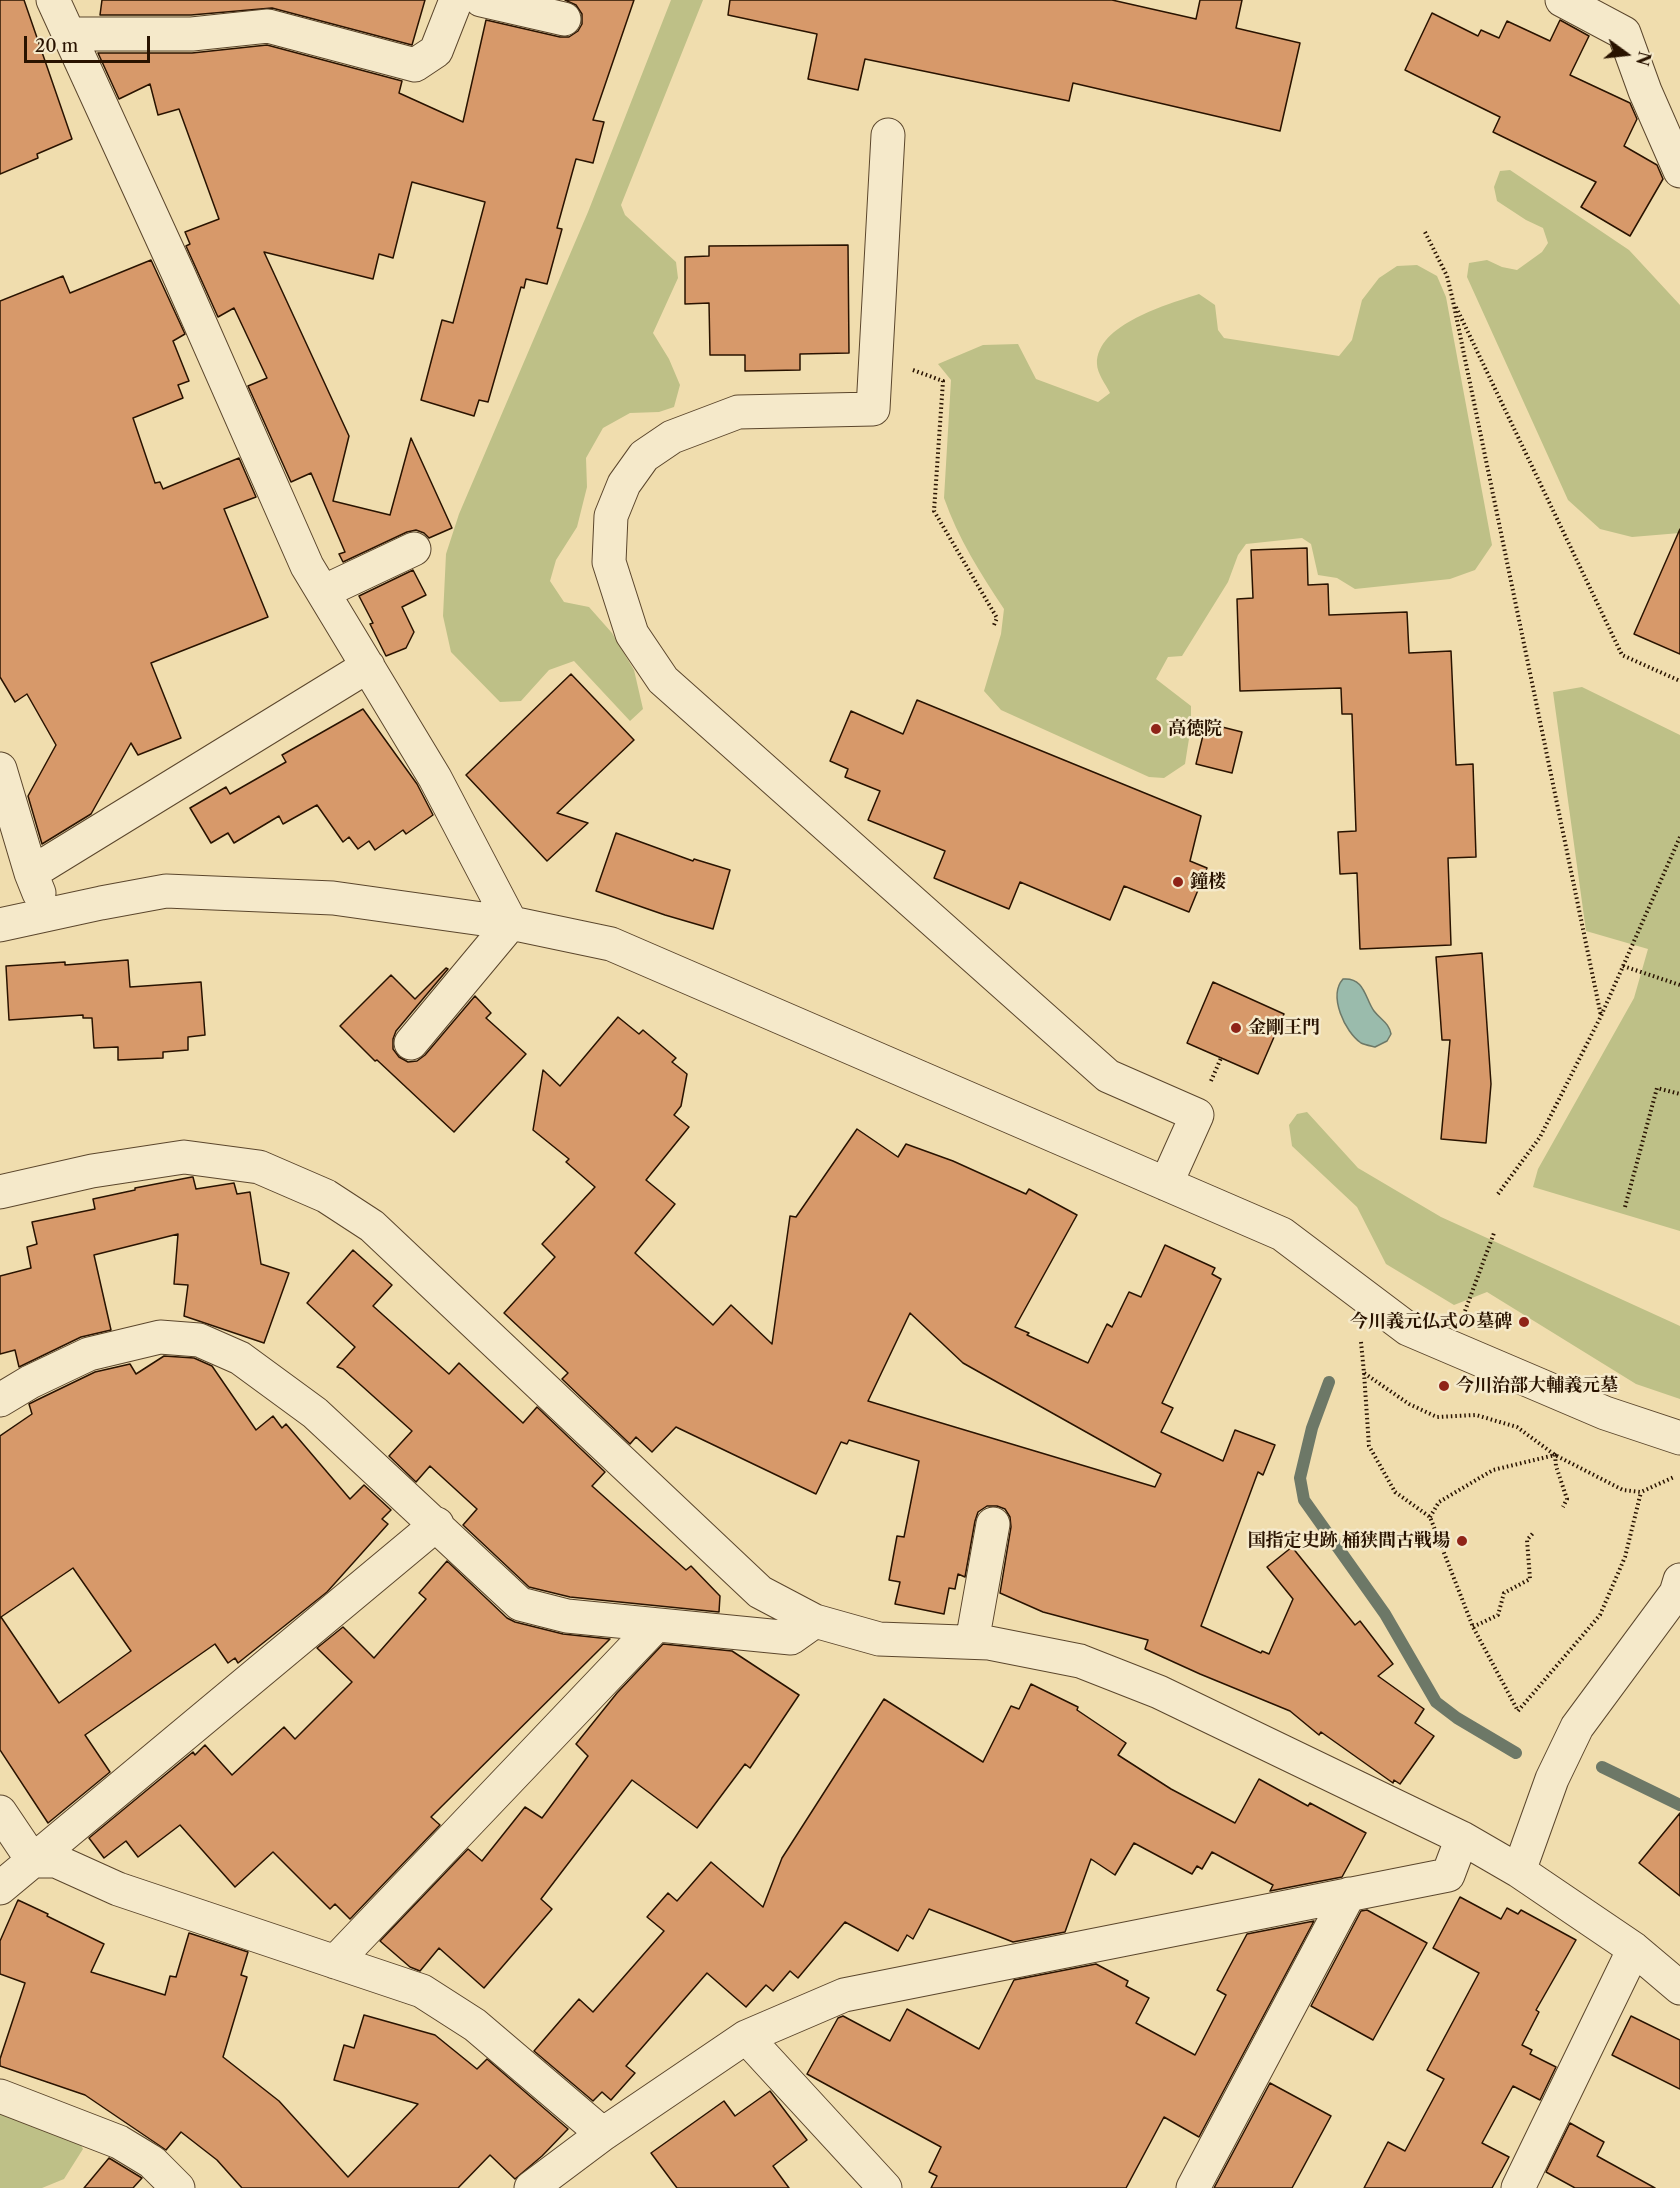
<!DOCTYPE html>
<meta charset="utf-8">
<style>
body{margin:0}
#map{position:relative;width:1680px;height:2188px;overflow:hidden;background:#f0ddae;font-family:"Libre Caslon Text",serif}
canvas{display:block}
.north{position:absolute;left:1596px;top:24px;width:60px;height:60px;-webkit-text-stroke:4px #f5e9ca;paint-order:stroke;rotate:105deg;font-size:16px;font-weight:700;line-height:24px;text-align:center;color:#291300}
.north::after{content:'';display:block;margin:auto;width:21px;height:27px;background:#291300;clip-path:polygon(50% 0,100% 100%,50% 72%,0 100%)}
.scale{position:absolute;left:24px;top:36px;width:126px;height:27px;box-sizing:border-box;border:3px solid #291300;border-top:0;padding-left:8px;font-size:18px;line-height:21px;white-space:nowrap;color:#291300;-webkit-text-stroke:4px #f5e9ca;paint-order:stroke}
</style>
<div id="map">
<canvas width="1680" height="2188"></canvas>
<div class="north">N</div>
<div class="scale">20 m</div>
</div>
<script>
const g = document.querySelector('canvas').getContext('2d');
g.lineJoin = 'round';
function fillPath(path, color) {
  g.fillStyle = color;
  g.fill(path, 'evenodd');
}
function strokePath(path, color, width, dash) {
  g.strokeStyle = color;
  g.lineWidth = width;
  g.lineCap = dash ? 'butt' : 'round';
  g.setLineDash(dash || []);
  g.stroke(path);
}
function write(font, color, halo, rows, align = 'center') {
  g.font = font + ' "Libre Caslon Text","Noto Serif JP",serif';
  g.lineWidth = 5;
  g.setLineDash([]);
  g.textBaseline = 'middle';
  g.strokeStyle = halo;
  g.fillStyle = color;
  for (const [text, x, y, turn = 0] of rows) {
    g.save();
    g.translate(x, y);
    g.rotate((+turn || 0) * Math.PI / 180);
    g.textAlign = isNaN(turn) ? turn : align;
    if (halo) g.strokeText(text, 0, 0);
    g.fillText(text, 0, 0);
    g.restore();
  }
}
fillPath(new Path2D(`
 M671,0H703L621,205L625,215L676,262L678,278L653,333L669,359L680,385L674,407L659,412L630,413L603,428L586,458L587,487L577,527L556,560L550,581L564,602L589,607L612,633L634,670L643,709L630,721L574,661L549,670L521,701L500,702L451,652L443,616L446,554L459,514L588,212Z
 M1510,170L1629,250L1680,305V533L1632,537L1600,529L1568,500L1467,277L1469,263L1487,260L1502,267L1517,270L1542,252L1548,243L1543,228L1526,220L1497,201L1494,187L1500,171Z
 M1417,265L1437,276L1446,297L1492,545L1475,570L1450,579L1355,589L1337,578L1318,575L1311,544L1302,538L1246,544L1238,555L1228,582L1182,656L1168,657L1156,679L1191,706V726L1185,764L1164,778L1149,777L1001,710L984,691L1001,634L1004,609C980,573 958,538 944,498L951,380L938,364L983,345L1018,344L1036,379L1098,402L1110,393C1106,385 1097,373 1097,364C1096,324 1169,304 1199,294L1215,305L1218,330L1224,338L1339,356L1352,340L1362,300L1379,278L1397,266Z
 M1582,687L1680,735V1231L1533,1187L1538,1169L1634,998L1648,949L1586,931L1553,692Z
 M1307,1112L1358,1168L1441,1217L1680,1326V1399L1636,1384L1487,1292L1454,1305L1386,1264L1357,1207L1292,1146L1289,1125L1297,1114Z
 M0,2111L78,2139L83,2149L64,2179L42,2188H0Z`), '#bec087');
const water = new Path2D(`
 M1343,979C1365,977 1365,999 1374,1011C1381,1020 1389,1023 1391,1034L1387,1041L1375,1047C1371,1046 1365,1045 1361,1043C1345,1032 1328,996 1343,979Z`);
fillPath(water, '#9abbac');
strokePath(water, '#6d7867', 1.5);
strokePath(new Path2D(`
 M1329,1382L1312,1428L1300,1478L1304,1500L1385,1614L1436,1702L1457,1718L1516,1753
 M1602,1767L1680,1805`), '#6d7867', 12);
const building = new Path2D(`
 M0,0H24L72,139L37,154L38,158L0,174Z
 M102,0H425L412,45L272,8L191,15H100Z
 M565,0H634L593,120L604,122L593,163L576,159L557,228L562,229L547,284L526,279L524,288L521,287L488,402L479,400L474,416L421,400L442,320L453,323L485,202L412,182L393,258L379,254L373,279L264,252L349,436L333,501L390,515L411,438L452,528L429,538L424,533L416,530L407,532L343,562L339,554L345,552L311,473L291,482L248,386L267,378L234,308L218,317L186,246L190,244L185,232L219,219L179,109L158,115L150,84L119,99L98,53H192L267,45L402,81L399,93L463,122L486,20L560,37H569L578,31L582,24V14L576,5Z
 M730,0H1112L1196,19L1200,0H1242L1236,28L1300,43L1280,131L1073,83L1069,101L865,59L858,90L808,79L817,34L728,15Z
 M1432,13L1478,36L1481,30L1499,38L1507,21L1550,41L1560,20L1589,36L1570,75L1630,103L1637,119L1624,146L1657,165L1663,179L1630,236L1581,207L1596,182L1493,132L1500,117L1405,70Z
 M848,245L849,353L800,354V370L745,371V355H710L709,303L685,304V257L709,256V246Z
 M151,260L185,334L173,341L189,381L178,385L183,398L133,418L155,483L160,482L163,489L239,458L256,497L224,509L268,617L151,663L181,738L138,755L131,743L91,814L42,844L28,796L56,745L27,694L15,702L0,677V301L63,276L70,293Z
 M1680,529V654L1634,634Z
 M1307,548L1308,585L1328,584L1329,615L1407,612L1409,653L1451,651L1456,765L1473,764L1476,857L1448,858L1451,945L1360,949L1357,873L1340,874L1338,832L1356,831L1352,714H1342L1341,688L1240,691L1237,599L1253,598L1251,550Z
 M413,570L426,595L402,607L414,632L406,648L386,656L370,624L373,623L359,596Z
 M571,674L634,740L557,813L588,823L547,861L466,775Z
 M917,700L1201,816L1190,861L1207,868L1189,912L1124,886L1110,920L1020,882L1009,909L934,878L945,851L868,820L880,791L845,777L848,769L830,761L851,711L903,734Z
 M363,709L417,784L433,815L406,834L403,830L375,850L369,841L358,849L349,837L343,842L317,805L283,824L279,816L234,843L228,833L211,843L190,808L226,787L230,794L286,762L282,755Z
 M1206,723L1242,732L1232,773L1196,764Z
 M616,833L693,861L694,859L730,870L713,929L665,915L596,891Z
 M1482,953L1491,1084L1486,1143L1441,1139L1450,1040H1442L1436,957Z
 M128,960L130,987L201,982L205,1035L188,1037V1050L163,1052V1058L118,1060V1047L94,1048L92,1018H83V1015L9,1020L6,966L65,962V965Z
 M446,968L448,969L396,1031L393,1039V1049L399,1057L408,1062L417,1061L425,1055L475,996L491,1013L486,1018L526,1054L454,1132L377,1060L375,1061L340,1026L391,975L415,999Z
 M1213,982L1284,1014L1258,1074L1187,1043Z
 M618,1017L639,1034L643,1030L676,1058L672,1062L687,1074L681,1106L674,1115L689,1127L646,1180L675,1204L635,1253L713,1325L731,1305L772,1344L790,1216L796,1217L857,1129L898,1157L906,1144L953,1161L1026,1194L1029,1189L1077,1215L1015,1327L1029,1333L1027,1335L1088,1363L1107,1324L1112,1327L1129,1292L1141,1297L1165,1245L1215,1268L1212,1274L1221,1279L1162,1403L1173,1408L1161,1432L1223,1461L1235,1430L1275,1445L1263,1475L1258,1472L1201,1626L1261,1653L1262,1651L1269,1654L1293,1599L1267,1567L1292,1547L1355,1625L1360,1621L1393,1664L1378,1676L1424,1709L1415,1723L1434,1736L1400,1784L1394,1780L1393,1783L1321,1732L1319,1735L1290,1711L1200,1674L1145,1649L1148,1640L1043,1612L1000,1593L1011,1527L1010,1517L1005,1509L997,1506H987L978,1512L975,1521L965,1577L958,1574L955,1589L949,1588L944,1614L895,1604L900,1582L889,1580L897,1536L904,1537L919,1461L849,1440L847,1444L841,1442L816,1494L676,1427L652,1452L636,1437L630,1444L562,1379L568,1373L504,1313L555,1257L542,1244L595,1187L566,1162L569,1159L533,1130L543,1070L560,1086ZM910,1313L963,1363L1161,1474L1155,1487L868,1401Z
 M192,1177H193L196,1189L234,1183L237,1194L250,1192L261,1264L289,1273L264,1343L184,1316L188,1285L174,1284L178,1234L94,1255L111,1330L81,1337L19,1367L15,1350L0,1354V1276L31,1268L27,1247L37,1244L32,1222L95,1209L93,1199L135,1190V1188Z
 M353,1250L392,1285L373,1306L449,1374L459,1363L523,1423L537,1407L605,1472L592,1486L686,1570L691,1566L720,1596L719,1612L570,1597L529,1587L463,1525L477,1509L430,1466L416,1482L389,1456L412,1431L343,1369L337,1367L355,1347L307,1303Z
 M164,1356L194,1358L212,1366L256,1430L273,1416L282,1428L286,1424L350,1499L364,1485L391,1510L382,1519L388,1524L327,1592L238,1663L235,1658L228,1663L215,1644L85,1735L110,1772L48,1823L0,1750V1436L32,1414L29,1404L39,1399L95,1372L130,1364L136,1374ZM73,1568L131,1651L59,1703L1,1617Z
 M447,1561L507,1618L515,1622L563,1634L610,1639L431,1817L440,1825L352,1917L350,1919L335,1904L330,1909L273,1852L235,1887L180,1825L138,1857L126,1841L104,1858L89,1838L193,1752L195,1755L205,1745L232,1775L284,1727L295,1739L352,1682L317,1648L343,1627L374,1658L426,1599L419,1593Z
 M663,1644L732,1651L799,1695L750,1768L745,1764L697,1828L632,1780L541,1899L552,1909L484,1988L439,1948L420,1971L410,1967L380,1941L468,1849L482,1861L525,1807L542,1818L588,1756L576,1744L617,1693Z
 M1031,1684L1078,1707L1077,1710L1126,1743L1118,1755L1171,1789L1235,1823L1259,1779L1308,1806L1310,1803L1366,1833L1342,1877L1270,1891L1273,1885L1212,1852L1202,1869L1197,1866L1192,1874L1134,1843L1115,1875L1091,1859L1065,1932L1013,1942L929,1909L913,1939L907,1935L898,1951L845,1922L798,1978L790,1971L773,1991L766,1985L746,2007L707,1973L626,2066L635,2073L611,2100L602,2092L593,2101L534,2051L579,1999L593,2012L664,1931L647,1917L668,1893L677,1901L711,1862L763,1907L782,1858L884,1699L983,1762L1011,1706L1019,1709Z
 M1680,1813V1896L1639,1863Z
 M1460,1897L1501,1919L1507,1908L1518,1914L1521,1910L1576,1940L1536,2010L1539,2012L1522,2045L1532,2050L1530,2054L1556,2067L1540,2100L1513,2086L1482,2143L1509,2157L1492,2188H1364L1388,2142L1405,2151L1444,2079L1427,2070L1479,1973L1433,1948Z
 M18,1900L48,1914L47,1916L104,1944L91,1972L165,1995L170,1976L176,1977L189,1933L248,1952L241,1975L247,1977L223,2057L279,2101L348,2177L418,2104L334,2080L344,2045L354,2048L364,2015L435,2035L477,2069L487,2059L568,2129L542,2156L515,2179L490,2155L458,2188H242L217,2160L181,2132L166,2150L85,2095L0,2066V2059L25,1983L0,1974V1941Z
 M1367,1910L1427,1943L1373,2040L1311,2006L1361,1911Z
 M1314,1921L1199,2137L1164,2117L1126,2188H931L937,2176L929,2172L941,2147L807,2074L838,2018L843,2016L890,2041L907,2009L979,2049L1014,1980L1096,1964L1128,1981L1126,1986L1149,1998L1136,2023L1195,2055L1226,1995L1217,1990L1247,1934Z
 M1631,2016L1680,2040V2089L1612,2055Z
 M1270,2083L1331,2116L1292,2188H1214Z
 M770,2091L807,2140L773,2166L789,2188H677L651,2153L724,2101L735,2116Z
 M1570,2123L1604,2142L1597,2156L1655,2188H1575L1546,2172Z
 M109,2158L142,2178L133,2188H84Z`);
fillPath(building, '#d7996a');
strokePath(building, '#291300', 1.5);
const minor = new Path2D(`
 M53,0L178,273L307,566L435,778L511,923L411,1043
 M481,0L564,19
 M1562,0L1624,33L1645,91L1680,171
 M68,34H192L268,26L415,65L436,51L456,0
 M888,135L873,409L738,412L672,437L644,456L624,484L611,516L609,562L632,634L663,680L1108,1076L1197,1115L1166,1184
 M323,592L414,549
 M0,769L31,873L39,893
 M31,873L368,666
 M0,925L101,903L166,891L333,898L511,923L611,944L1282,1234L1408,1329L1605,1413L1680,1438
 M0,1192L92,1171L184,1157L259,1167L326,1196L372,1226L760,1592L815,1621L879,1639L989,1643L1080,1661L1159,1692L1462,1838L1519,1871L1634,1949L1680,1988
 M0,1400L30,1382L89,1354L160,1337L199,1340L240,1358L315,1413L520,1604L567,1616L791,1638L815,1621
 M972,1642L993,1524
 M0,1812L33,1861
 M33,1861H56L118,1889L422,1991L475,2025L603,2134L746,2037L844,1995L1448,1875L1462,1838
 M1519,1871L1552,1779L1577,1727L1676,1593L1680,1580
 M0,1888L437,1524
 M335,1962L656,1625
 M746,2037L885,2188
 M0,2096L119,2142L152,2162L178,2188
 M531,2188L603,2134
 M1193,2188L1349,1894
 M1518,2188L1634,1949`);
strokePath(minor, '#5b462c', 35);
strokePath(new Path2D(`
 M1425,232L1447,276L1453,301L1601,1016
 M1456,307L1622,655L1680,681
 M913,370L943,381L934,511L997,618L994,625
 M1623,966L1680,985
 M1211,1081L1221,1058
 M1498,1194L1540,1137L1601,1016L1680,837
 M1625,1207L1657,1088L1680,1094
 M1465,1311L1494,1233
 M1361,1342L1364,1373L1409,1404L1437,1417L1476,1415L1517,1427L1555,1455L1623,1490L1641,1492L1674,1477
 M1364,1373L1369,1446L1395,1492L1430,1517L1473,1627L1518,1711L1600,1615L1625,1557L1641,1492
 M1430,1517L1439,1502L1493,1470L1555,1455L1556,1466L1567,1499L1563,1507
 M1473,1627L1498,1615L1504,1593L1530,1579L1527,1540L1534,1532`), '#291300', 4, [1.5, 3]);
strokePath(minor, '#f5e9ca', 33);
for (const [x, y, r, color] of [
 [1156,729,6,"#8f2418"],
 [1178,882,6,"#8f2418"],
 [1236,1028,6,"#8f2418"],
 [1524,1322,6,"#8f2418"],
 [1444,1386,6,"#8f2418"],
 [1462,1541,6,"#8f2418"]
]) {
  const dot = new Path2D();
  dot.arc(x, y, r, 0, 2 * Math.PI);
  g.fillStyle = color;
  g.fill(dot);
  strokePath(dot, '#f5e9ca', 2);
}
write('bold 18px', '#291300', '#f5e9ca', [
 ["高徳院",1168,729],
 ["鐘楼",1190,882],
 ["金剛王門",1248,1028],
 ["今川義元仏式の墓碑",1512,1322,"right"],
 ["今川治部大輔義元墓",1456,1386],
 ["国指定史跡 桶狭間古戦場",1450,1541,"right"]
], 'left');
</script>
